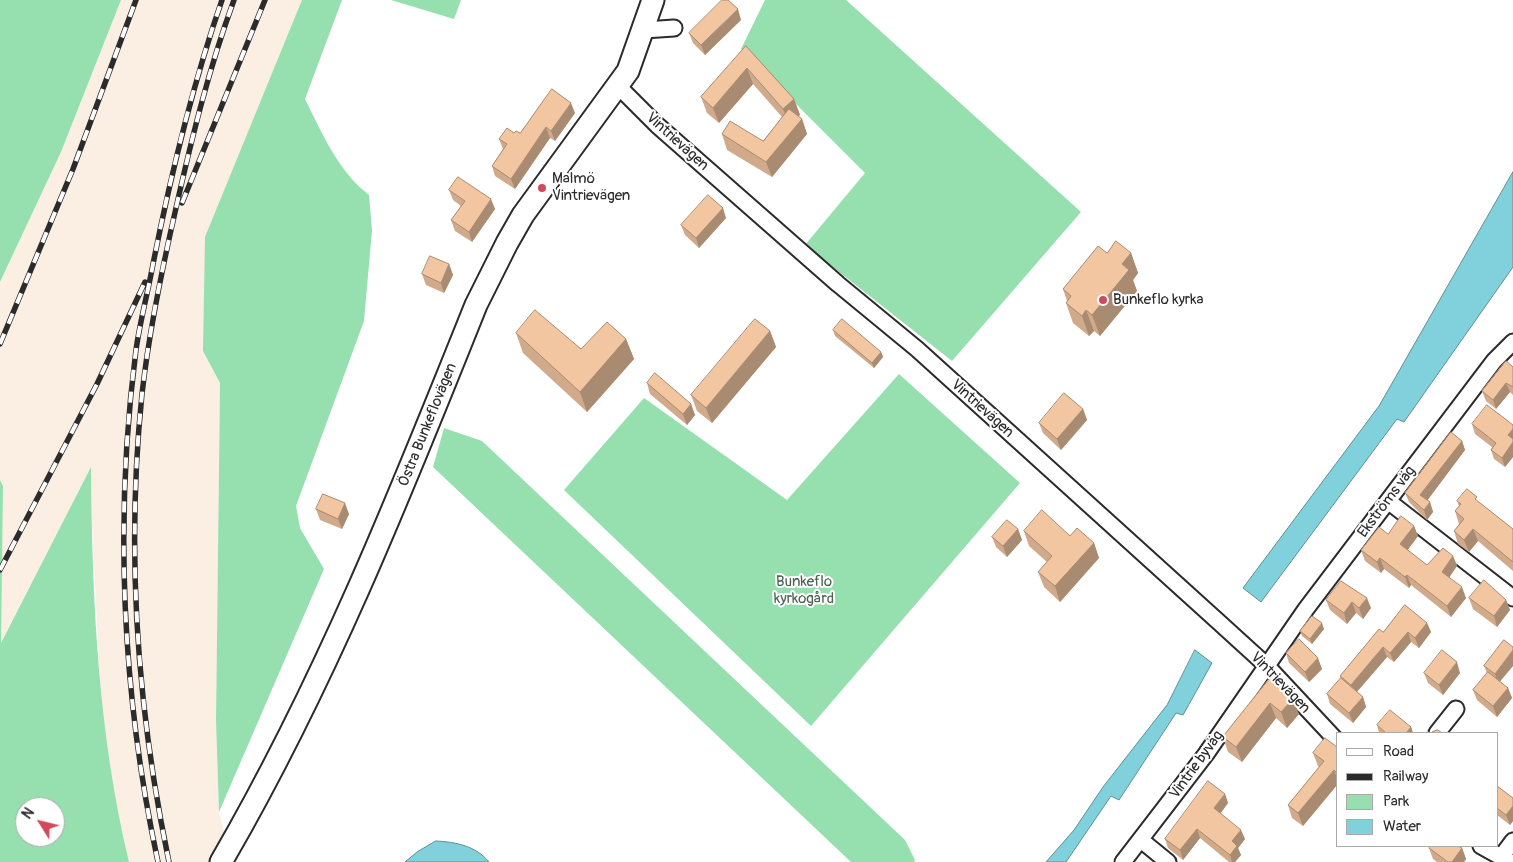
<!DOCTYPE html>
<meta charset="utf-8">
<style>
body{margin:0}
#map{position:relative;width:1513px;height:862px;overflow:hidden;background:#fff;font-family:Pangolin,sans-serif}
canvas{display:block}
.legend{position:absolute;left:1336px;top:732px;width:162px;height:115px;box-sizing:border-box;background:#fff;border:1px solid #aaa;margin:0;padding:6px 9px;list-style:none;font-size:15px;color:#2b2b2b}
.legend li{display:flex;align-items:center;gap:10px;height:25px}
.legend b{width:25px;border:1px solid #aaa}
.north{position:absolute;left:15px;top:797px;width:50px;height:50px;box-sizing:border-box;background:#fff;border:1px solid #aaa;border-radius:50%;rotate:306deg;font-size:14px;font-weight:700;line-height:20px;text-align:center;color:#2b2b2b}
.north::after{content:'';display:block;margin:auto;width:18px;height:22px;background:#d1495b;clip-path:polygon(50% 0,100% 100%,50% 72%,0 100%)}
</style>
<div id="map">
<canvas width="1513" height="862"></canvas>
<ul class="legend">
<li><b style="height:6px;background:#fff"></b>Road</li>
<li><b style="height:6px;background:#2b2b2b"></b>Railway</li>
<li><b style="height:14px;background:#96dfae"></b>Park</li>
<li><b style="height:14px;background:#81d1dc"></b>Water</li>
</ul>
<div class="north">N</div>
</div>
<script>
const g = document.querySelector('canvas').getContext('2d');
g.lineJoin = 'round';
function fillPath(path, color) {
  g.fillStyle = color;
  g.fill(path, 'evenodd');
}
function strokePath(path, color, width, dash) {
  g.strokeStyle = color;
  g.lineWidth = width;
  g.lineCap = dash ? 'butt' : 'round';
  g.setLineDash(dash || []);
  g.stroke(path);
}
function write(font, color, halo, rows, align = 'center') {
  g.font = font + ' Pangolin,sans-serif';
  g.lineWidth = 4;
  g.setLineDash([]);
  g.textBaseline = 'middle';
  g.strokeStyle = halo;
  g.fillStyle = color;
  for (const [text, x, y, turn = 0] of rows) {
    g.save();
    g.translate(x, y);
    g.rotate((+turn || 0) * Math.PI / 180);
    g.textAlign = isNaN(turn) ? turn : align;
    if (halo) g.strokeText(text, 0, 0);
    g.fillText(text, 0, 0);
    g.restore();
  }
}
fillPath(new Path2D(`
 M121,0H302L290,34L203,351L220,383L216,721L219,812L232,862H129L115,802L101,703L92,525L91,468L0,644L3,486L0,480V282L61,152Z`), '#fbeee3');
fillPath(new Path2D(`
 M0,0H121L61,152L0,282Z
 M302,0H342L305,99C322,133 338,171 369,195L372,230L364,321L296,506L300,528L324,569L219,812L216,721L220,383L203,351L205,237Z
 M391,0H461L454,19Z
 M765,0H846L1081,212L952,361L805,245L865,173L741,49Z
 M899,374L1020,483L811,726L564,490L644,398L787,500Z
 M444,428L482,441L905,840L915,860L914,862H851L433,467Z
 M91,467C92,600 98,733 129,862H0V480L3,486L1,643ZM25,807H55V837H25Z`), '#96dfae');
const water = new Path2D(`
 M1513,172V267L1404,422L1397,419L1261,602L1243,588L1379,406Z
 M1195,650L1212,663L1183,715L1176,713L1119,800L1111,796L1066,862H1046L1074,830L1103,787L1167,705Z
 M436,841C456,842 476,846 489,862H405L417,852Z`);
fillPath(water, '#81d1dc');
strokePath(water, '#5f8f95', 1);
const street = new Path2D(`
 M644,30L674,28
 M618,86L657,125L838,284L917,349L1222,625L1267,666L1337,741
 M1388,501L1513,598
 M1437,733L1456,709
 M1141,840L1168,862
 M1481,846L1510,862
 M1501,857L1513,841
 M1123,862L1206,754L1306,609L1494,361L1513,342`);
const secondary = new Path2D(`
 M221,862C324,685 400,495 476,305L507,243L523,215L628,71L653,0`);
strokePath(street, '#2b2b2b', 19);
strokePath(secondary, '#2b2b2b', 25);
strokePath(street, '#fff', 15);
strokePath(secondary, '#fff', 21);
const rail = new Path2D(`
 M182,203L265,0
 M0,344L73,169L136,0
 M0,570L97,384L145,282
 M158,862C122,695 114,520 136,350C140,321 148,292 153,264C171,174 192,86 222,0
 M169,862C137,709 126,550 142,394C149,331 162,269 176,208C192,137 209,68 234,0`);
strokePath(rail, '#2b2b2b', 5.5);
strokePath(rail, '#fff', 4, [11]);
fillPath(new Path2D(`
 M741,20L705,55L693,43L689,33Z
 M746,46L794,99L800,115L798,116L802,119L807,134L772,177L727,150L722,134L763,141L782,117L753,84L719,123L707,113L701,97Z
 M575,113L555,141L550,138L515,189L495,176L492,166L503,149L499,139L514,133H520Z
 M449,190L495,209L472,242L455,231L451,220L461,206L453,200Z
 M726,218L699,248L685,235L681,225Z
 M1107,253H1131L1138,273L1133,280L1137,291L1100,336L1094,331L1089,336L1073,323L1066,303L1067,301L1063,289Z
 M449,264L453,275L444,293L426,285L422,274Z
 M833,330L881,352L883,357L874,368L835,336Z
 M770,331L776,347L712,423L697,411L691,395Z
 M516,333L581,349L626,339L634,359L587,412L523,353Z
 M1513,367V395L1510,392L1496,409L1486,401L1482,391Z
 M647,383L691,404L695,415L687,425L650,394Z
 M1083,409L1087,420L1061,450L1043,433L1039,423Z
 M1472,424L1513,425V457L1505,467L1494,459L1491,450L1492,447L1475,434Z
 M1462,441L1465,450L1427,500L1430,502L1433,512L1427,520L1409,502L1405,493Z
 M1457,501L1479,502L1513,529V571L1478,541L1469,552L1458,544L1454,531L1459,524L1455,511L1459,506Z
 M316,509L349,514L342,529L320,520Z
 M1414,526L1418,536L1407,550L1427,565L1453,556L1457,566L1449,577L1466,598L1451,617L1411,585L1409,588L1384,569L1381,573L1365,561L1361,550L1388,534Z
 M1018,529L1022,540L1007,557L996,547L992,537Z
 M1024,531L1070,536L1094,543L1099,558L1060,602L1044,587L1038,572L1047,562L1029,546Z
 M1341,581L1371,608L1363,619L1356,613L1347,624L1330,610L1326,600Z
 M1469,598L1506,600L1510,610L1497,627L1473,609Z
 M1427,623L1431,632L1419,648L1411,642L1394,662L1387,657L1357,692L1363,697L1366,707L1353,723L1330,704L1327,694L1341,678L1340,676L1383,632Z
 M1324,629L1312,644L1302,636L1300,631Z
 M1504,640L1500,682L1508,688L1512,698L1497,717L1477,700L1473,690L1487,673L1484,666Z
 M1286,653L1322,669L1309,682L1289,663Z
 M1424,673H1460L1443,695L1428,683Z
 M1270,678L1299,714L1287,728L1276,718L1242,762L1228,752L1223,737Z
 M1377,725L1411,727L1413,733H1379Z
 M1337,747V785L1303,826L1292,818L1288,805L1319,767L1318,766L1313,753Z
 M1497,786L1513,798V821L1510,825L1497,815Z
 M1225,794L1228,803L1220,814L1245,839L1238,848L1241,855L1235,862H1229L1200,838L1183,860L1168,848L1165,839Z
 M1429,848H1462L1466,859L1464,862H1437L1433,859Z`), '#d0aa8a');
fillPath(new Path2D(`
 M738,9L741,20L705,55L701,45Z
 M747,68L753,84L719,123L713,108Z
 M794,99L800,115L789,124L783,109Z
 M571,103L575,113L555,141L551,131Z
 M802,119L807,134L772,177L766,162Z
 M546,127L550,138L515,189L511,179Z
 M491,199L495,209L472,242L469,232Z
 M723,208L726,218L699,248L696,238Z
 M1131,253L1138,273L1133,280L1137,291L1100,336L1092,315L1122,264Z
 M449,264L453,275L444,293L441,283Z
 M1086,310L1094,331L1089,336L1082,316Z
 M770,331L776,347L712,423L706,408Z
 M626,339L634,359L587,412L580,392Z
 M881,352L883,357L874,368L872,363Z
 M1506,383L1510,392L1496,409L1493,400Z
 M691,404L695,415L687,425L683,414Z
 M1083,409L1087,420L1061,450L1057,439Z
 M1513,429V457L1505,467L1502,458L1508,435Z
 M1462,441L1465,450L1424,505L1420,495Z
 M1430,502L1433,512L1427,520L1424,510Z
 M345,503L349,514L342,529L338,519Z
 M1414,526L1418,536L1404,555L1400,544Z
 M1018,529L1022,540L1007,557L1003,546Z
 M1473,529L1478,541L1469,552L1464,540Z
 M1094,543L1099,558L1060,602L1055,586Z
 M1453,556L1457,566L1446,582L1442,572Z
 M1380,558L1384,569L1381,573L1377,562Z
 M1407,575L1411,585L1409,588L1405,577Z
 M1462,587L1466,598L1451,617L1447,606Z
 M1367,598L1371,608L1363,619L1359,608Z
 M1506,600L1510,610L1497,627L1494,616Z
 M1352,602L1356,613L1347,624L1344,613Z
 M1322,623L1324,629L1312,644L1310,639Z
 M1427,623L1431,632L1419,648L1415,638Z
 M1408,632L1411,642L1394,662L1390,653Z
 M1383,647L1387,657L1354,695L1351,685Z
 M1513,650V666L1498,684L1495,674Z
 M1318,658L1322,669L1309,682L1305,672Z
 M1457,662L1460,673L1443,695L1439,685Z
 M1508,688L1512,698L1497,717L1493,706Z
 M1363,697L1366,707L1353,723L1349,713Z
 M1293,699L1299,714L1287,728L1281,712Z
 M1270,703L1276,718L1242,762L1236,747Z
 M1411,727L1413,733H1406Z
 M1334,770L1337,778V785L1303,826L1298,813Z
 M1225,794L1228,803L1217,818L1214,808Z
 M1513,806V821L1510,825L1506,815Z
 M1197,829L1200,838L1183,860L1180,850Z
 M1241,830L1245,839L1238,848L1241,855L1235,862H1232L1230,855L1232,841Z
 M1462,848L1466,859L1464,862H1452Z`), '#a98b71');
const building = new Path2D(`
 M722,0H728L738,9L701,45L689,33Z
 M746,46L794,99L783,109L747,68L713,108L701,97Z
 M552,89L571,103L551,131L546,127L511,179L492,166L507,144L499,139L507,128L514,133L516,131L520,133Z
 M789,109L802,119L766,162L722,134L730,121L763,141Z
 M458,177L491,199L469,232L451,220L465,201L449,190Z
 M708,195L723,208L696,238L681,225Z
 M1116,241L1131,253L1122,264L1129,270L1092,315L1086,310L1082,316L1066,303L1071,296L1063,289L1098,246L1107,253Z
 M430,256L449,264L441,283L422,274Z
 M535,310L581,349L607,322L626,339L580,392L516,333Z
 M755,319L770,331L706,408L691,395Z
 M842,319L881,352L872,363L833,330Z
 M1506,361L1513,367V387L1506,383L1493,400L1482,391Z
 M655,373L691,404L683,414L647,383Z
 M1064,393L1083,409L1057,439L1039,423Z
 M1487,405L1513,425V429L1508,435L1513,439V442L1502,458L1491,450L1496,443L1472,424Z
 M1451,432L1462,441L1420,495L1430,502L1424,510L1405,493Z
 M1467,489L1477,497L1475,499L1513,529V562L1473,529L1464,540L1454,531L1464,519L1455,511L1461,504L1457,501Z
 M323,494L345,503L338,519L316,509Z
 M1042,510L1070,536L1077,528L1094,543L1055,586L1038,572L1052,556L1024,531Z
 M1401,516L1414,526L1400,544L1427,565L1443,548L1453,556L1442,572L1462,587L1447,606L1407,575L1405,577L1380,558L1377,562L1361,550L1379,527L1388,534Z
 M1007,520L1018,529L1003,546L992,537Z
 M1484,580L1506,600L1494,616L1469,598Z
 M1341,581L1367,598L1359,608L1352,602L1344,613L1326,600Z
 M1405,605L1427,623L1415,638L1408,632L1390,653L1383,647L1351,685L1340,676L1379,629L1383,632Z
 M1312,616L1322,623L1310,639L1300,631Z
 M1299,639L1318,658L1305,672L1286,653Z
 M1504,640L1513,647V650L1495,674L1484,666Z
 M1442,650L1457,662L1439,685L1424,673Z
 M1488,672L1508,688L1493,706L1473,690Z
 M1270,678L1293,699L1281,712L1270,703L1236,747L1223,737Z
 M1341,678L1363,697L1349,713L1327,694Z
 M1390,710L1411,727L1406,733H1386L1377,725Z
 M1438,730L1442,733H1431L1432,732Z
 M1325,738L1337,747V773L1334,770L1298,813L1288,805L1324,761L1313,753Z
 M1208,781L1225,794L1214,808L1241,830L1232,841L1237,846L1230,855L1197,829L1180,850L1165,839Z
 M1497,786L1513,798V806L1506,815L1497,808Z
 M1431,846H1458L1462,848L1452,862H1448L1429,848Z`);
fillPath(building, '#f2c6a1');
strokePath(building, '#a98b71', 1);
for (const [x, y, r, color] of [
 [542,188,5,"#d1495b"],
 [1103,300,5,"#d1495b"]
]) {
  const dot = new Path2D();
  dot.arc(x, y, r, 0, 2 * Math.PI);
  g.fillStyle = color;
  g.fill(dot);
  strokePath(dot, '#fff', 2);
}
write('15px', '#2b2b2b', '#fff', [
 ["Vintrievägen",677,142,42],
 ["Vintrievägen",982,409,42],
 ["Östra Bunkeflovägen",428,425,-68],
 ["Ekströms väg",1387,502,-53],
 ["Vintrievägen",1280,683,46],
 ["Vintrie byväg",1197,765,-54]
]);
write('15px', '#2b2b2b', '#fff', [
 ["Malmö",552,179],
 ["Vintrievägen",552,196],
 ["Bunkeflo kyrka",1113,300]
], 'left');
write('15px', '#4b6152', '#fff', [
 ["Bunkeflo",804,582],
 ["kyrkogård",804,599]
]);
</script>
